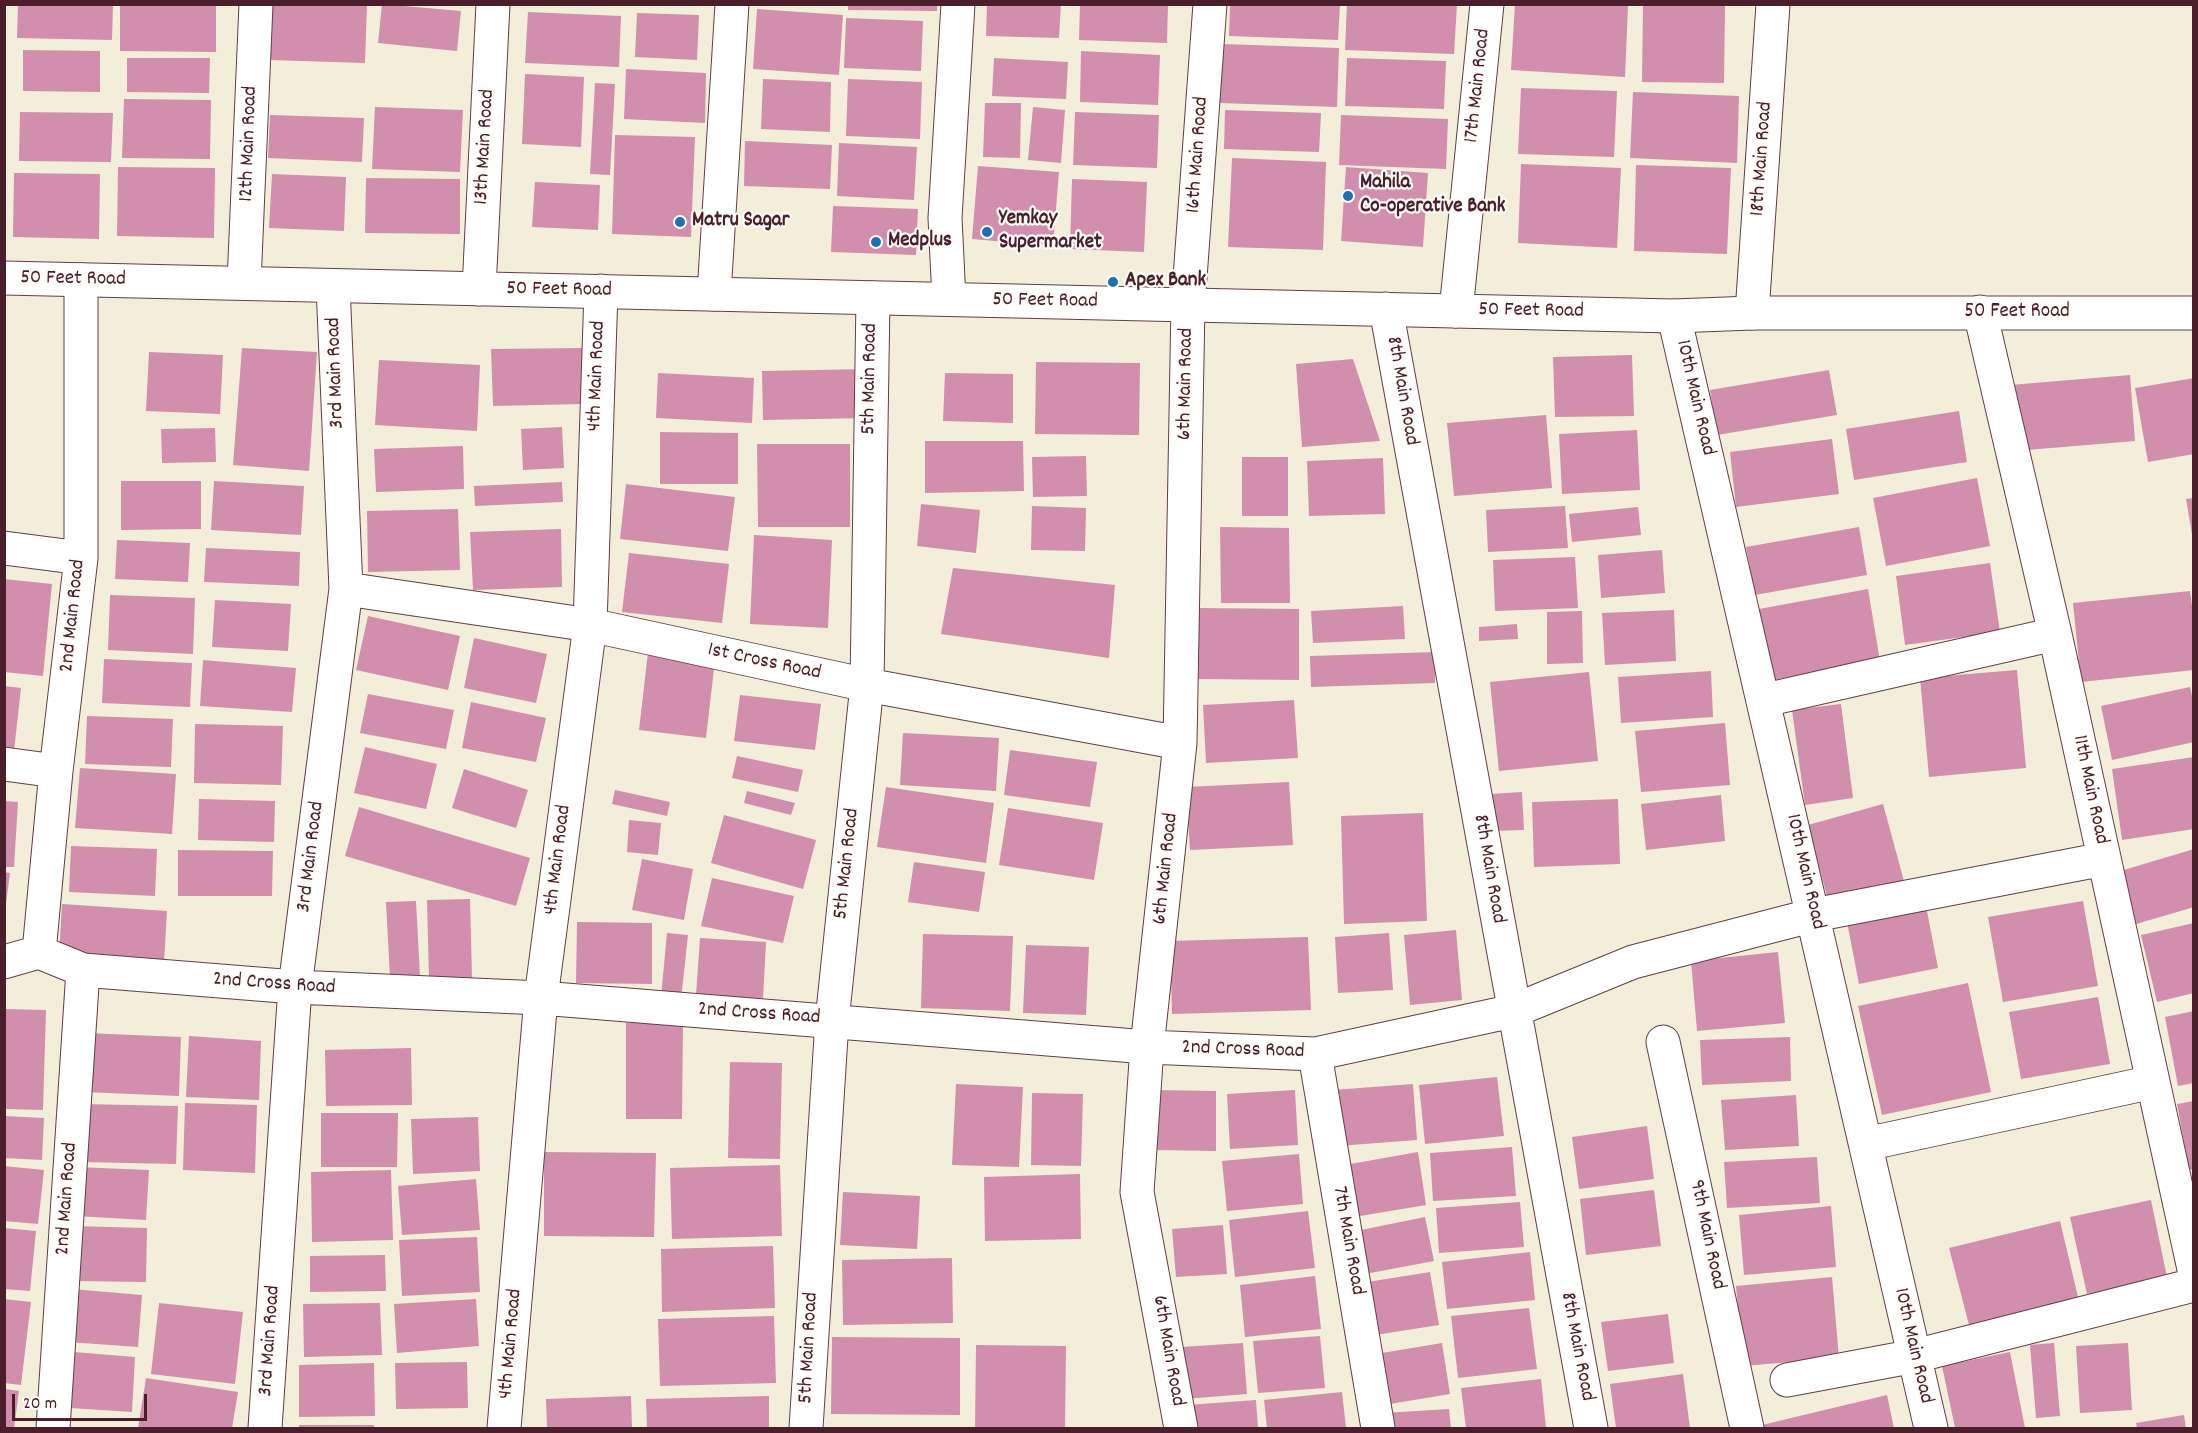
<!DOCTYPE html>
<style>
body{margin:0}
#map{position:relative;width:2198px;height:1433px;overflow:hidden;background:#f3eeda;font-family:Dekko,sans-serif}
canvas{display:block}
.frame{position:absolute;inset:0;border:6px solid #4a1f2b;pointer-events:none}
.scale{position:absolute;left:12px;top:1394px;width:135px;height:27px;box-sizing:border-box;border:3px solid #4a1f2b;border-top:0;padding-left:8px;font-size:18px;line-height:21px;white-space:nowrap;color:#4a1f2b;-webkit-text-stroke:4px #fdfcf7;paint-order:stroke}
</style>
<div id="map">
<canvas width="2198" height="1433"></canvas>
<div class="frame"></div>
<div class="scale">20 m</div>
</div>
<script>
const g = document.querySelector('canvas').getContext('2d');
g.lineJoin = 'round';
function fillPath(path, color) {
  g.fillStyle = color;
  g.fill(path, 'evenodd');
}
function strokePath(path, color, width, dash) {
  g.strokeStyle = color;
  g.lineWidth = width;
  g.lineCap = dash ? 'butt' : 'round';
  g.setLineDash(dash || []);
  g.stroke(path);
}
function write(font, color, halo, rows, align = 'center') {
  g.font = font + ' Dekko,sans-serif';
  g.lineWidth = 4.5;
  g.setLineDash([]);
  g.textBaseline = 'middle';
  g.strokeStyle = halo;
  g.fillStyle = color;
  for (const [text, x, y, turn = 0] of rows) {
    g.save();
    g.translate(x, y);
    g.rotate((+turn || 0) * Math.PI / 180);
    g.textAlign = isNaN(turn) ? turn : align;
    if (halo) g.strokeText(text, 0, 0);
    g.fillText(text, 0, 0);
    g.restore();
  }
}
fillPath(new Path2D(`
 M18,4H113L112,40L17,38Z
 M120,4H216V52L120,51Z
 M272,4H367L365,63L270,60Z
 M382,4L461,11L457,51L378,43Z
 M848,4H937V11L848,10Z
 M987,4H1061L1059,38L986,36Z
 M1080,4H1168L1167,43L1079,40Z
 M1230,4H1340L1338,40L1229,36Z
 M1347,4H1457L1454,54L1345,50Z
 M1515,4L1628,6L1625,77L1511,70Z
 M1643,5L1725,6L1724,83L1642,82Z
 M757,9L843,15L839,75L753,69Z
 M528,12L621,16L619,67L525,63Z
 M637,13L699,15L697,60L635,57Z
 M846,18L923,21L921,71L844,68Z
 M1222,44L1339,48L1337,107L1219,103Z
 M23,50L100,51V92L23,91Z
 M1081,51L1160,55L1158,105L1080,102Z
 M127,58H210L209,93L127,92Z
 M994,58L1068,62L1066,99L992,96Z
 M1347,58L1446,61L1444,109L1345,106Z
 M626,69L706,73L705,123L624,119Z
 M525,74L584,77L581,147L522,144Z
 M763,79L831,82L830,132L761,129Z
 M848,79L922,82L920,139L846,136Z
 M595,83L615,84L610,175L590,174Z
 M1521,88L1617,91L1614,157L1518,154Z
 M1633,92L1739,96L1737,163L1630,158Z
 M124,99L211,100L210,159L122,158Z
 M985,103H1021L1020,158L983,157Z
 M375,107L463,110L460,172L372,169Z
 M1033,107L1065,110L1061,163L1028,160Z
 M1225,110L1321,113L1319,152L1224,149Z
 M20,112L113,113L111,162L19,161Z
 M1075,112L1159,115L1157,168L1073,165Z
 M270,115L364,118L362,162L268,158Z
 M1341,115L1448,119L1446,169L1339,165Z
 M615,135L695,137L691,237L612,234Z
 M745,141L832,145L830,189L744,186Z
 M839,143L917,147L914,200L837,196Z
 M1232,158L1326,162L1323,250L1228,247Z
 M1521,164L1621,168L1617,248L1518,243Z
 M1636,165L1731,168L1727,254L1634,251Z
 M978,166L1059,172L1053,246L972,239Z
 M118,167L215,168L214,238L117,236Z
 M1346,167L1428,173L1423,247L1341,241Z
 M14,173L100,174L99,239L13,237Z
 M272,174L346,177L344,231L269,228Z
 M366,178L460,179V234L365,233Z
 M1072,179L1147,182L1144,252L1070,249Z
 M535,182L600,185L598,230L532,227Z
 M833,206L918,209L916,255L831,252Z
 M242,348L317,352L309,471L233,465Z
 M583,348L584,404L493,406L491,349Z
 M149,352L223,355L220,414L146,411Z
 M1632,355L1634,416L1555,417L1553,357Z
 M1353,359L1380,441L1302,447L1296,364Z
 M379,360L480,365L477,431L375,425Z
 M1036,362L1140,363L1139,435L1035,434Z
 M869,369V418L763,420L762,371Z
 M1829,370L1837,415L1717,435L1710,390Z
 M658,373L754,378L752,423L656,418Z
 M945,373L1013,374V423L943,421Z
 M2130,375L2135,441L2015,451L2010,385Z
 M2194,378V454L2148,462L2135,388Z
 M1959,411L1967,462L1854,480L1846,429Z
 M1546,415L1552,488L1454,496L1447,423Z
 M562,427L564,468L523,470L521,429Z
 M215,428L216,462L162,463L161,429Z
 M1637,430L1640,490L1562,494L1559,434Z
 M660,432L738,433V484H660Z
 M1832,439L1839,494L1736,507L1730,452Z
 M925,441H1023L1024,491L925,493Z
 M757,444H850V527H758Z
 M463,446L464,489L376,492L374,449Z
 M1086,456L1087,496L1033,497L1032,457Z
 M1242,457H1288V516H1242Z
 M1383,458L1385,514L1309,516L1307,461Z
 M1977,478L1990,546L1886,566L1873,498Z
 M121,481H201V529L121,530Z
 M214,481L304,486L301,535L211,530Z
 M562,482L563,502L475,506L474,486Z
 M626,484L735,497L728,551L620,539Z
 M2194,498V534H2192L2186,499Z
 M921,504L980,510L976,553L917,546Z
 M1032,506L1086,508L1085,551L1031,550Z
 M1565,506L1568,548L1488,552L1486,510Z
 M1638,507L1641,535L1572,542L1569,514Z
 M458,509L460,570L368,572L367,511Z
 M1220,527L1289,528L1290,603H1221Z
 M1859,527L1867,575L1755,595L1746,547Z
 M561,529L562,587L473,590L470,532Z
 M754,535L832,540L828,628L750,624Z
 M117,540L190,543L188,582L115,579Z
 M206,548L300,552L299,586L204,582Z
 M1662,550L1665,593L1601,598L1598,555Z
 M629,553L729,564L722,623L622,612Z
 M1575,557L1578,608L1495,611L1493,560Z
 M1990,563L2000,632L1905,645L1896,576Z
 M953,568L1115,585L1109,658L941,634Z
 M4,579L52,584L43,676L4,672Z
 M1868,589L1880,661L1772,680L1759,609Z
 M2190,591L2194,621V670L2081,682L2073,603Z
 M110,595L195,598L193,654L108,650Z
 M215,600L291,604L288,651L212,647Z
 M1403,606L1405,639L1313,643L1311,611Z
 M1199,608L1299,609V680L1198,679Z
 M1674,610L1676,661L1605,665L1602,613Z
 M1582,611L1583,663L1547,664V612Z
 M368,616L460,636L448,690L356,670Z
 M1517,624L1518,639L1479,641V627Z
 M474,638L547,654L536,703L464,688Z
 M648,652L715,660L706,738L639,730Z
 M1435,652V683L1311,687L1310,656Z
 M104,659L192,663L190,707L102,703Z
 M203,660L296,668L292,712L200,706Z
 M2017,670L2026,768L1929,777L1920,678Z
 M1711,671L1713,717L1621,723L1618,677Z
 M1589,672L1598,761L1499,771L1490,682Z
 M4,686L21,688L13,760L4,759Z
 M2190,687L2194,705V742L2112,760L2101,706Z
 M368,694L454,710L446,749L360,733Z
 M740,695L821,704L815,750L734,741Z
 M1294,700L1298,758L1206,763L1203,705Z
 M471,702L546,718L536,762L462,748Z
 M1841,704L1853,798L1805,805L1792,710Z
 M87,716L173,719L171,767L85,764Z
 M1725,723L1730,785L1641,792L1635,731Z
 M195,724L283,726L281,785L194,783Z
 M903,733L999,738L996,791L900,785Z
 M365,747L437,764L426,809L354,793Z
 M1010,750L1097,762L1090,807L1004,795Z
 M737,756L803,770L798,792L732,778Z
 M2194,757V829L2122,840L2112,769Z
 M80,768L176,774L172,834L75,828Z
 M464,769L528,790L516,828L452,808Z
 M1289,782L1293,845L1190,850L1186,787Z
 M886,787L994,803L986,863L877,847Z
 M615,790L670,802L667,816L612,804Z
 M747,791L795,803L791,815L744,803Z
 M1522,792L1524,830L1493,831L1491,794Z
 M1721,795L1725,841L1646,850L1641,804Z
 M199,799L275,801L274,842L198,840Z
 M1618,799L1620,864L1534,867L1532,802Z
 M4,801L18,802L14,867H4Z
 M1883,804L1904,881L1828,900L1808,825Z
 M359,807L530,858L516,906L345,856Z
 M1008,808L1103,823L1094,880L999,865Z
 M1423,813L1427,921L1344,924L1341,816Z
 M724,815L816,840L803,889L711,863Z
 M629,820L661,823L658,855L627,852Z
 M71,846L157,849L155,896L69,892Z
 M2194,849V907L2133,925L2117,872Z
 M178,850L273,851L272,896H178Z
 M642,859L693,869L684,920L632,910Z
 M914,862L985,872L979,912L908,902Z
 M4,872L10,873L6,904H4Z
 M712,878L794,896L783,943L701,926Z
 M470,899L472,978L429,980L427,900Z
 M416,901L420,976L390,978L386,902Z
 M2083,901L2098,986L2003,1002L1988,917Z
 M62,904L167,911L164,962L59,955Z
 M1926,906L1938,968L1859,984L1847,922Z
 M577,922L652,923V984L576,983Z
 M2194,923V993L2157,1002L2141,935Z
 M1456,930L1462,1000L1410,1005L1404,935Z
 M667,933L688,935L681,1000L661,997Z
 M1389,933L1393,990L1338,993L1335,937Z
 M923,934L1013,936L1010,1011L921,1008Z
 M1308,937L1311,1010L1172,1014L1170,941Z
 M700,938L766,942L763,999L696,995Z
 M1026,945L1089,947L1086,1015L1023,1013Z
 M1778,952L1785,1023L1697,1031L1691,961Z
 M1968,983L1991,1092L1882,1115L1858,1006Z
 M2098,997L2110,1064L2021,1079L2009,1012Z
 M4,1009L46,1010L43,1110L4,1109Z
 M2194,1011V1083L2178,1086L2165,1017Z
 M626,1023H683L682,1119H626Z
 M86,1033L181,1037L179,1096L84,1092Z
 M189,1036L261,1041L259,1100L186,1097Z
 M1790,1037L1791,1081L1702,1085L1700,1040Z
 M411,1048L412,1105L326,1106L325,1050Z
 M730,1062L782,1063L780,1159L728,1158Z
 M1497,1077L1504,1136L1425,1144L1419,1085Z
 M956,1084L1023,1087L1019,1167L952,1165Z
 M1413,1084L1417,1140L1338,1146L1333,1090Z
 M1155,1090L1216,1091V1151L1155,1150Z
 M1295,1090L1298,1145L1230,1149L1227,1094Z
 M1032,1093L1083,1094L1081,1166L1031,1165Z
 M1796,1095L1799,1146L1725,1150L1721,1100Z
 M2194,1101V1169L2189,1170L2177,1104Z
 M185,1103L257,1105L255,1173L183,1170Z
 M82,1104L178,1106L176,1164L81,1162Z
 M321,1113H398L397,1167H321Z
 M4,1116L44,1118L42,1160L4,1158Z
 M478,1117L480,1171L413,1174L411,1119Z
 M1647,1126L1654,1179L1579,1189L1572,1137Z
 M1512,1147L1516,1196L1433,1201L1430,1153Z
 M544,1152L656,1153L654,1237L544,1236Z
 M1418,1152L1426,1205L1348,1218L1339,1166Z
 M1299,1154L1303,1204L1227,1211L1222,1161Z
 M1817,1157L1820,1203L1727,1208L1724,1162Z
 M780,1165L782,1236L672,1239L670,1168Z
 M4,1166L44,1170L38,1224L4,1221Z
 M76,1167L149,1170L146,1220L75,1216Z
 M391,1170L393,1240L312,1242L311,1172Z
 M1080,1174L1081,1239L985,1241L984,1177Z
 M476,1179L480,1230L402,1235L398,1186Z
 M1654,1190L1661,1246L1586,1255L1580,1199Z
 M843,1192L920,1196L917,1249L840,1245Z
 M2151,1200L2167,1277L2087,1294L2070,1217Z
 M1520,1202L1524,1247L1439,1253L1436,1208Z
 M1831,1206L1836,1267L1744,1275L1739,1215Z
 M1308,1211L1315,1268L1235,1277L1229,1220Z
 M1425,1217L1434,1261L1365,1274L1356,1231Z
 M2060,1221L2078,1297L1969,1325L1949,1248Z
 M1223,1225L1227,1274L1176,1277L1172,1229Z
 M74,1226L147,1228L146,1282L73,1281Z
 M4,1228L36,1231L30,1291L4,1289Z
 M477,1237L480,1292L402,1296L399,1240Z
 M773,1246L775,1308L662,1312L661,1249Z
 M1530,1252L1535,1300L1447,1309L1442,1262Z
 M385,1255L386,1291L310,1292V1256Z
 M952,1258L953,1323L843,1325L842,1260Z
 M1430,1272L1439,1325L1369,1336L1361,1283Z
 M1315,1276L1321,1329L1245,1337L1240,1285Z
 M1832,1277L1839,1358L1743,1366L1736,1286Z
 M72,1289L142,1295L138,1347L68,1342Z
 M4,1299L31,1302L21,1385L4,1383Z
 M476,1299L479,1346L397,1353L394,1304Z
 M159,1303L243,1312L235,1384L151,1374Z
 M380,1303L382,1355L304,1357L303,1304Z
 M1529,1308L1537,1369L1458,1378L1451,1316Z
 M1668,1314L1674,1363L1608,1371L1601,1322Z
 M774,1316L776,1383L660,1386L658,1319Z
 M1320,1336L1325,1388L1258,1393L1253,1341Z
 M832,1337L960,1338V1415L831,1414Z
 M1243,1343L1247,1394L1185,1399L1181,1347Z
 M1442,1343L1450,1394L1384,1405L1376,1354Z
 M2054,1343L2060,1416L2036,1418L2030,1345Z
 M2128,1343L2132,1410L2080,1413L2076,1346Z
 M976,1345L1066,1346L1065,1428H975Z
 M74,1352L135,1357L132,1412L70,1408Z
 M2010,1352L2025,1428H1955L1942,1366Z
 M467,1362L468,1408L396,1409L395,1363Z
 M374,1363L375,1416L299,1417V1365Z
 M1683,1374L1690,1428H1616L1610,1384Z
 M146,1378L238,1392L232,1428H138Z
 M1541,1379L1546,1428H1466L1461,1388Z
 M5,1389L19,1391L14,1428H5Z
 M1342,1392L1346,1428H1267L1264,1400Z
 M1887,1395L1894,1428H1763L1762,1425Z
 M631,1396L632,1428H547L546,1399Z
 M769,1396V1428H647L646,1399Z
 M1256,1400L1258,1428H1188L1187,1405Z
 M1449,1409L1451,1428H1385L1384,1413Z
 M2184,1415L2186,1428H2137L2136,1423Z
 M299,1425H374V1428H299Z`), '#d18fad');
const minor = new Path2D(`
 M244,283L256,4
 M479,289L493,4
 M714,294L732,4
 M949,299L945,218L958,4
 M1386,309L1591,1428
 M1456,311L1487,4
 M1980,312L2055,634L2194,1269
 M1752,313L1773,4
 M1674,316L1931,1428
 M4,548L81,558
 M346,589L590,625L867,685L1180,743
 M1765,700L2055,634
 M4,764L56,771
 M39,952L56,771L81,558V280
 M4,962L39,952L83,970L295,987L541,998L1147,1047L1315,1054L1513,1011L1633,962L1814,915L2104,859
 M1663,1042L1747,1428
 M1315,1054L1378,1428
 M1866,1144L2153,1082
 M1787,1380L1915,1356L2194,1285
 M53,1428L83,970
 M265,1428L295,987L346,589L333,286
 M504,1428L541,998L590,625L601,291
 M806,1428L832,1021L867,685L873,298
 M1181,1428L1137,1192L1147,1047L1180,743L1188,305L1210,4`);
const major = new Path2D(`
 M4,278L1674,316L1752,313H2194`);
strokePath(minor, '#633e45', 35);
strokePath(major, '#633e45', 35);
strokePath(minor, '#fff', 33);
strokePath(major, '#fff', 33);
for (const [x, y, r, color] of [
 [1348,196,6,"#1f6fb2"],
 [680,222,6,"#1f6fb2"],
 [987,232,6,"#1f6fb2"],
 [876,242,6,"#1f6fb2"],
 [1113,282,6,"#1f6fb2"]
]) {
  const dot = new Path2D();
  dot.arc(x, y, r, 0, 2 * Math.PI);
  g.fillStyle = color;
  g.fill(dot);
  strokePath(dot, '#fdfcf7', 2);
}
write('21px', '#4a1f2b', '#fdfcf7', [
 ["17th Main Road",1479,86,-84],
 ["12th Main Road",250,144,-88],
 ["13th Main Road",486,147,-87],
 ["16th Main Road",1199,155,-86],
 ["18th Main Road",1763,159,-86],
 ["50 Feet Road",73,280,1],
 ["50 Feet Road",559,291,1],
 ["50 Feet Road",1045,302,1],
 ["50 Feet Road",1531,312,1],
 ["50 Feet Road",2017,313],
 ["3rd Main Road",337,373,-92],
 ["4th Main Road",598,376,-88],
 ["5th Main Road",871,379,-89],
 ["6th Main Road",1187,384,-89],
 ["8th Main Road",1401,391,80],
 ["10th Main Road",1694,398,77],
 ["2nd Main Road",74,616,-84],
 ["1st Cross Road",764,663,12],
 ["11th Main Road",2089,790,78],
 ["3rd Main Road",312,857,-83],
 ["4th Main Road",559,860,-83],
 ["5th Main Road",848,864,-84],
 ["6th Main Road",1167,869,-84],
 ["8th Main Road",1488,869,80],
 ["10th Main Road",1804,872,77],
 ["2nd Cross Road",274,985,4],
 ["2nd Cross Road",759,1015,4],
 ["2nd Cross Road",1243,1051,2],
 ["2nd Main Road",68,1199,-86],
 ["9th Main Road",1706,1235,78],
 ["7th Main Road",1347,1241,80],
 ["3rd Main Road",271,1341,-86],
 ["4th Main Road",512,1344,-85],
 ["10th Main Road",1912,1346,77],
 ["8th Main Road",1576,1347,79],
 ["5th Main Road",810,1348,-87],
 ["6th Main Road",1167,1351,80]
]);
write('bold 21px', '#4a1f2b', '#fdfcf7', [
 ["Mahila",1360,184],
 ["Co-operative Bank",1360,208],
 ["Yemkay",999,220],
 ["Supermarket",999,244],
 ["Matru Sagar",692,222],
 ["Medplus",888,242],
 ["Apex Bank",1125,282]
], 'left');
</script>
